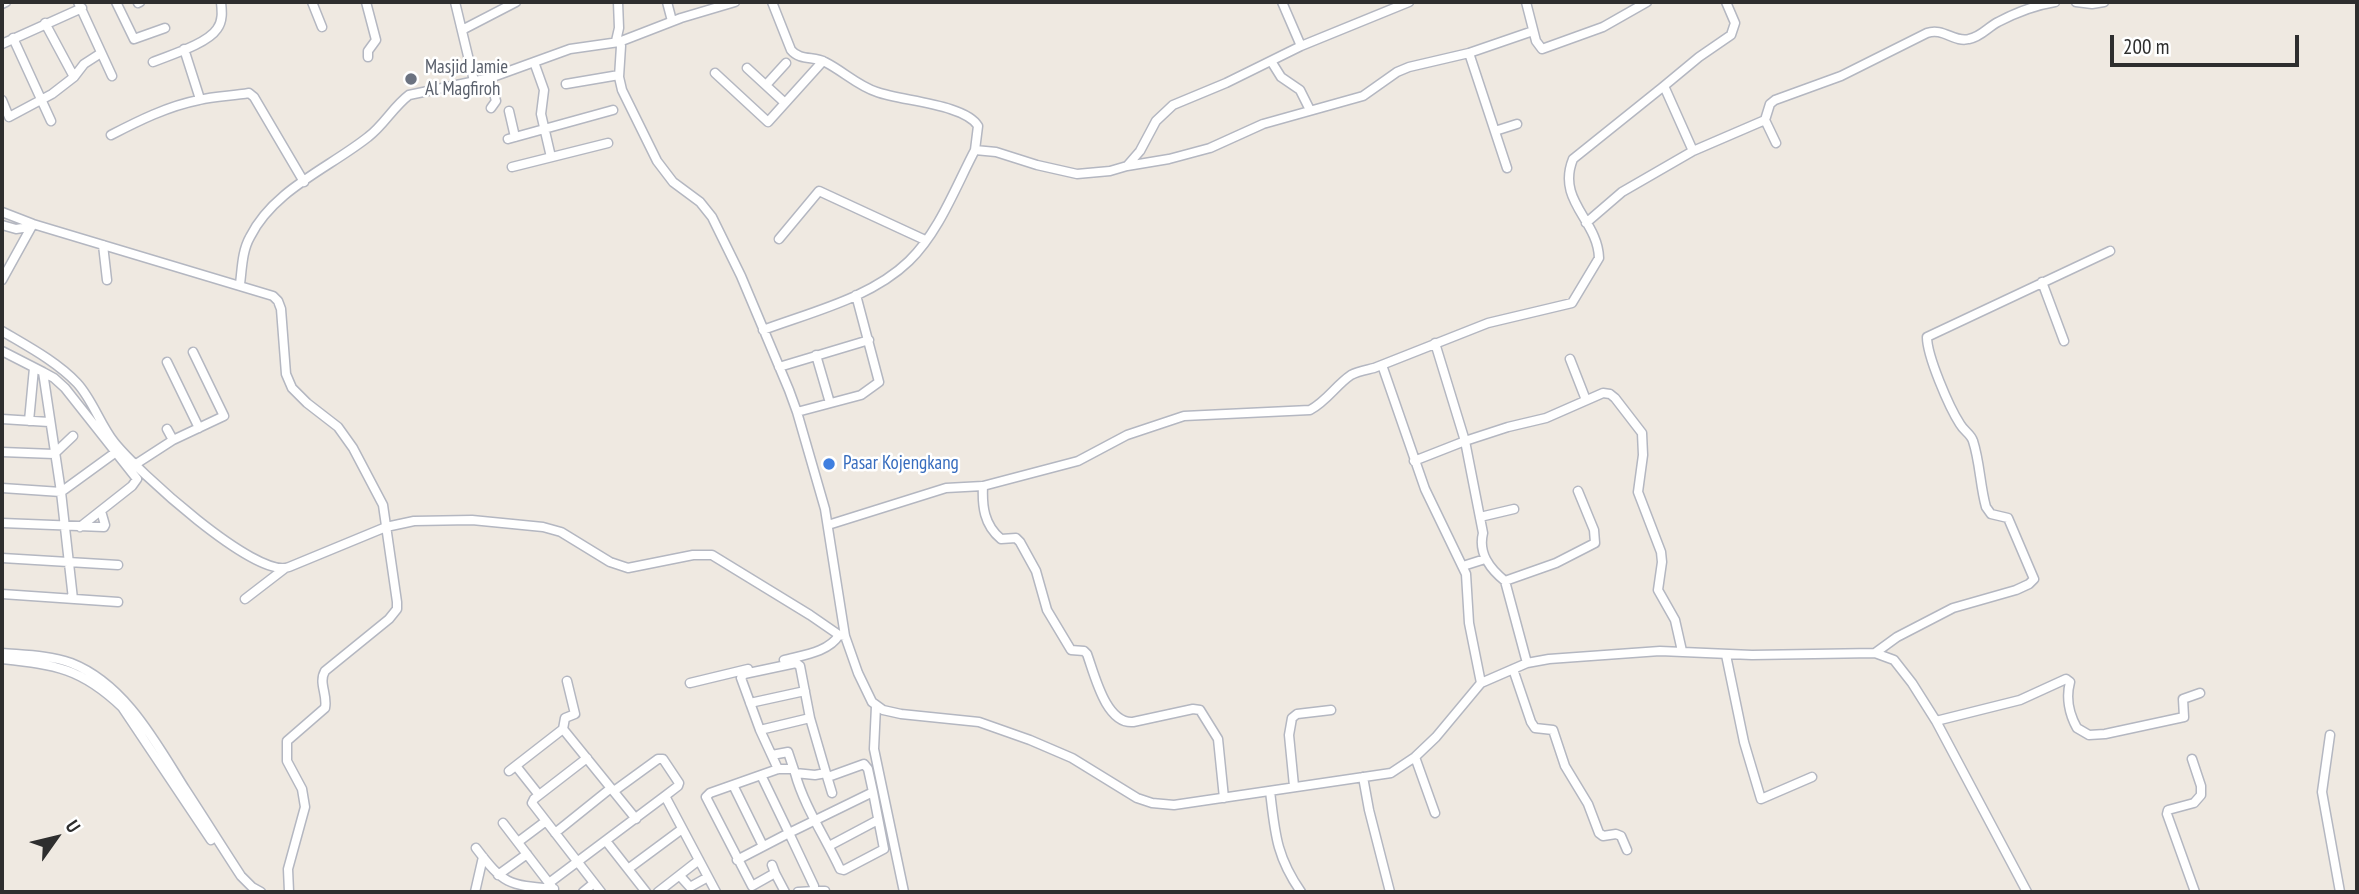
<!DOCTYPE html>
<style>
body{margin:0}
#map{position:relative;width:2359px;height:894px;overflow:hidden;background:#efe9e1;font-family:"PT Sans Narrow",sans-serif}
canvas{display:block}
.frame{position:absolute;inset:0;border:4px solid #2e2e2e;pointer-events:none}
.north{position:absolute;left:21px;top:803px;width:70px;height:70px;-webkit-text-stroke:5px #fff;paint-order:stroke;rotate:56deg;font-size:19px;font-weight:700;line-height:28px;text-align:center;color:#2e2e2e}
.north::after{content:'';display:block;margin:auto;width:24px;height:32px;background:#2e2e2e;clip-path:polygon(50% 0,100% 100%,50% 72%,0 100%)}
.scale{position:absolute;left:2110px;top:35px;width:189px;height:32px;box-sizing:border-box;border:4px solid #2e2e2e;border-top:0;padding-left:9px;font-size:21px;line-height:24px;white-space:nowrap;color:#2e2e2e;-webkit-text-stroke:5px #fff;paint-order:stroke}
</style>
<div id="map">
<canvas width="2359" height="894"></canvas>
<div class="frame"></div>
<div class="north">U</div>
<div class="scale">200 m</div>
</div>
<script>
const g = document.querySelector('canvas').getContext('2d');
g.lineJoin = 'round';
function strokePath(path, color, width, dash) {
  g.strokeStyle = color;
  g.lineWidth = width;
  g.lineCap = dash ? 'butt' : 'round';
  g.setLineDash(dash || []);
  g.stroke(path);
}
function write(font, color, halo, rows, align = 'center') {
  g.font = font + ' "PT Sans Narrow",sans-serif';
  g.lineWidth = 5;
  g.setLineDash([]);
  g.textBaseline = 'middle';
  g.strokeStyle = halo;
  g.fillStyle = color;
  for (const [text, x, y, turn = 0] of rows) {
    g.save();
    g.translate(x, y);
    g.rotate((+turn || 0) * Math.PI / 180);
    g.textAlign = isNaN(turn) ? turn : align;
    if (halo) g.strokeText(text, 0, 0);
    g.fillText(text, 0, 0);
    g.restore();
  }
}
const minor = new Path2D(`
 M78,2L112,76
 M116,2L134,39L165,28
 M312,2L322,27
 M366,2L376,40L368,51V57
 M455,2L474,81
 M667,2L672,21
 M772,2L791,50C800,61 814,56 825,62C843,71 858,86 877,92C901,101 965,104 978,126L975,150
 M1282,2L1301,46
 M1526,2L1536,41L1542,49L1603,27L1647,2
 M2076,2L2092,4L2104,2
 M138,3L140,2
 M2,4L6,2
 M45,23L74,77
 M462,30L516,2
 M13,38L51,121
 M616,41L619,28L618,2
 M619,42L681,18L735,2
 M2,44L82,8
 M184,49L200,99
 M1469,53L1507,168
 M1271,61L1281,77L1300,90L1310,110
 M153,62C170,55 207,44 217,29C223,21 222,11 221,2
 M534,62L544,90L541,114L551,157
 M747,68L785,103
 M715,73L768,122L823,61
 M490,78L496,101L491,108
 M566,84L619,75
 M766,85L786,63
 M2,100L9,117L52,94L74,77L84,64L101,53
 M509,111L515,137
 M1765,120L1776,143
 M1495,131L1517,124
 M111,135C138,121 168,106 199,100C215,96 232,96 249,93L254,97L304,182
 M508,139L613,110
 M1693,151L1765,120L1770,104L1775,100L1841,76L1927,33C1943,27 1954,43 1969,39C1981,37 1988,27 1998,22C2015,13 2036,5 2055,2
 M1127,166L1169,159L1210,148L1263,124L1363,96L1397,72L1409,67L1469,53L1533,31
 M512,167L608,143
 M2,212L33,224L273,296L278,301L281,309L286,374L292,388L307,403L338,427L353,448L383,505L397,602V609L389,619L325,671C318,683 328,695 325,708L287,741V761L302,789L305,807L288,869L289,892
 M1586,223L1622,192L1693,151L1664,86L1699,57L1731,35L1735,23L1726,2
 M2,225L16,229L29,227
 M779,239L819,191L925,240
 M103,245L107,280
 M2,280L33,224
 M2042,282L2064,341
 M240,284C242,269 242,251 250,237C273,190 329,168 368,137C384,125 393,107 409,95L490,78L570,49L619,42L621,46L619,77L622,90L657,161L673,182L700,202L712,217L741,276L789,390L797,412L825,509L845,636L858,673L872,702L883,710L901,714L979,722L1030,740L1072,758L1137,798L1152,803L1174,805L1391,773L1415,757L1436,737L1481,683L1527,663L1549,659L1660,651L1752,655L1875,653L1894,660L1912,683L1936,721L2027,892
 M763,330C811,312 871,298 909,261C939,232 956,186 975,150L996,152L1037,165L1077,174L1110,171L1127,166L1140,151L1156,121L1173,105L1226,83L1301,46L1409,2
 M2,331C27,346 56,361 77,383C92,399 100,424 114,442C136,470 256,580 289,567L386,527L414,521L472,520L543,527L561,532L610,562L628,568L693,555H712L810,615L839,635L845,636
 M2,351L43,372L61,492L73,599
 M816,355L830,403
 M1570,359L1586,400
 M167,362L199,428
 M1382,365L1425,489L1466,574L1469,623L1481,683
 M779,367L869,340
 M43,372L54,378L65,388L137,479L132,486L80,527
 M797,412L861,395L879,382L856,295
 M2,419L49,422
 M29,421L34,368
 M167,429L173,440
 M2,452L54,454L73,436
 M1414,461L1465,441L1435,343
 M136,464L173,440L224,416L193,352
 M983,486C982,506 984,525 1001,539L1016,538L1020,542L1036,571L1047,610L1071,650L1084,651L1087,654C1095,676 1106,724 1133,722L1193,709L1200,710L1218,739L1224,798
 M2,488L61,492L116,452
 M1480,517L1514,509
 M2,523L104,527L105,525L101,511
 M828,525L946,488L983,486L1078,461L1127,435L1184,416L1310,410C1327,401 1336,385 1351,375C1358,371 1366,370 1374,368L1488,323L1572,303L1599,258C1598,220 1556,201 1573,159L1664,86
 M2,558L118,565
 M1463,566L1485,559
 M1505,581L1556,563L1595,543L1594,530L1578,491
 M2,594L118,602
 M245,599L284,569
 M2,653C25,655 49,655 71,663C125,684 156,743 185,789C204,818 222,847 241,876L252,887L261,892
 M1875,653L1897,637L1953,608L2016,590L2029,584L2034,579L2008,518L1991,514L1986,507C1980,486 1980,462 1973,441C1971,434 1964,431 1960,424C1949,407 1927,356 1927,337L2110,251
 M1726,655L1744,742L1761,799L1812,777
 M2,659C56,665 81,668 122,707L211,840
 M784,660C803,655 829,652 839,635
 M1527,663L1505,581C1489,568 1478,553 1483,533L1465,441L1508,427L1546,418L1603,393L1610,394L1615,398L1642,433L1643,455L1638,492L1661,552L1662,562L1658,590L1675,620L1682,651
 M1513,669L1531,722L1535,728L1553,730L1565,766L1588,804L1599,833L1603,836L1616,834L1621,836L1627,850
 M690,683L748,669
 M750,703L805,691
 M876,706L874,749L904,892
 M1936,721L2020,700L2066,679L2070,682C2066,697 2069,714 2077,728L2089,735L2105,734L2184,717L2183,699L2200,693
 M563,729L636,819
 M760,730L810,718
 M2330,735L2322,792L2340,892
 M772,755L788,752L795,773L815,775L826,773L832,793
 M1415,757L1435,813
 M587,758L534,799L532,803L601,892
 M2192,759L2201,786V795L2194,803L2168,810L2167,814L2195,892
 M516,766L539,795
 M778,769L760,730L741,678L744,674L796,663L800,666L810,718L826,773
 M509,771L563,729L565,718L575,714L567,681
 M761,775L789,833L873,792L884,849L844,870L840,869C825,837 804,806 795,773
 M828,777L864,764L868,769L873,792
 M1363,777L1369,810L1390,892
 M733,785L763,846
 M1294,786L1289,735L1292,718L1297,714L1331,710
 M1270,791C1275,833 1276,856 1301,892
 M665,796L716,892
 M503,823L552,887
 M555,833L611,788
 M606,841L646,892
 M518,842L546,821
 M829,846L878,820
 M476,848C504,885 508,885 554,889
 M737,860L789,833L814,886V891L798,892
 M772,865L775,873L752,886L706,797L710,793L778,769H793
 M628,869L682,829
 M775,873L785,892
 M498,875L527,854
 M680,876L690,887L708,877
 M549,883L665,796L678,786L679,783L663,759H658L614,791
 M814,891H825
 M475,892L483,857
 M583,892L594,883
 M658,892L699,860`);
strokePath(minor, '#b4b7c1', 11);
strokePath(minor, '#fff', 8);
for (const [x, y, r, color] of [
 [411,79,7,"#6b7280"],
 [829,464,7,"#3f7fe0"]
]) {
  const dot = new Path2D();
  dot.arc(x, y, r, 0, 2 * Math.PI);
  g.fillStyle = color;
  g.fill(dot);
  strokePath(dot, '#fff', 2.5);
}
write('19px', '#5b616d', '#fff', [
 ["Masjid Jamie",425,68],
 ["Al Magfiroh",425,90]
], 'left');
write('19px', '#366cbe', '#fff', [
 ["Pasar Kojengkang",843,464]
], 'left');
</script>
